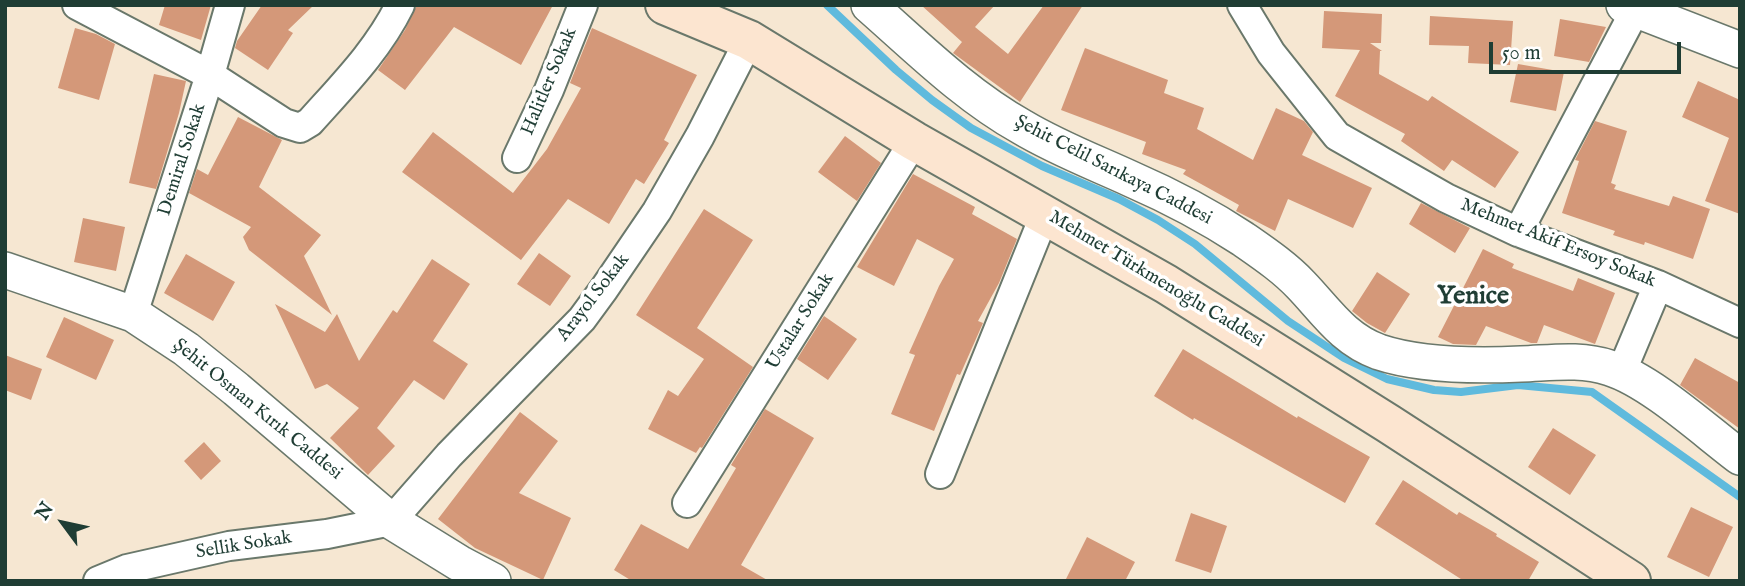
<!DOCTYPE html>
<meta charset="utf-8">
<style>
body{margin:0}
#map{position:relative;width:1745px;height:586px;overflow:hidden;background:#f6e7d2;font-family:"IM FELL English",serif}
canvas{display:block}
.frame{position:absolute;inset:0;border:7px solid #1f3d34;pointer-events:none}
.north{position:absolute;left:28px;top:488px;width:70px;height:70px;-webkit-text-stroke:5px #fff;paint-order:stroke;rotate:303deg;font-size:19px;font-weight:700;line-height:28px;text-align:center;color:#1f3d34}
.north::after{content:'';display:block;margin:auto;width:24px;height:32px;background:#1f3d34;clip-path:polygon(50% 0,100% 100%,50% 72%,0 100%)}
.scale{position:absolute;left:1489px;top:42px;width:192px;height:32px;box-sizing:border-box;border:4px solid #1f3d34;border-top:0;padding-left:9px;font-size:21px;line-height:24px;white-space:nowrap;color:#1f3d34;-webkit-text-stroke:5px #fff;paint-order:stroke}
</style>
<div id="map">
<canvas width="1745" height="586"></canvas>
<div class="frame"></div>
<div class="north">N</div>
<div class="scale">50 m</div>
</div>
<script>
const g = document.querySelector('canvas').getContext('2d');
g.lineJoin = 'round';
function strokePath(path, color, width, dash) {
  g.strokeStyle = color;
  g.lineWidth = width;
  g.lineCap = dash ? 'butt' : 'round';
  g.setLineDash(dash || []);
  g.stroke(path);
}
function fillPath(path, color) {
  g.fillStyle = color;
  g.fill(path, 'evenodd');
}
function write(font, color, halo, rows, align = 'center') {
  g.font = font + ' "IM FELL English",serif';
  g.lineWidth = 7;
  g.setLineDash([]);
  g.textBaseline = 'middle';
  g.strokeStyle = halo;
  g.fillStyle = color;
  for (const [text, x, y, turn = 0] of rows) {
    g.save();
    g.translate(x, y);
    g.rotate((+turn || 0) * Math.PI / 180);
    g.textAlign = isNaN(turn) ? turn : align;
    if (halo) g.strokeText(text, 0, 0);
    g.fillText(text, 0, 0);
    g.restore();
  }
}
strokePath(new Path2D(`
 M827,5L896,70L932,100L971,128L1042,166L1119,199L1158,220L1195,244L1288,321L1344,358L1387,379L1434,390L1461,392L1518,385L1592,392L1740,497`), '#5fbadd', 8);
fillPath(new Path2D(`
 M165,5H211L201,40L159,25Z
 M262,5H314L288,30L293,33L268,70L235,48L237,41Z
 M417,5H553L521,65L454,27L405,90L378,70L405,30Z
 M921,5H995L975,27L1008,54L1044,5H1083L1020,102L953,53L962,42Z
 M1324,11L1382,14L1381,43H1370L1382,51H1380L1379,74L1428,101L1432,96L1519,152L1495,188L1452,160L1444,171L1401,141L1405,134L1335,96L1360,50L1322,48Z
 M1430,16L1513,21L1510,65L1468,63L1469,46L1429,45Z
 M1560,19L1606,27L1589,62L1554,56Z
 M75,28L96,34L115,44L99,100L58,88Z
 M592,28L697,75L664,140L669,143L644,184L636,179L609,224L568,199L521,260L402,172L433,132L513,193L547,149L581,88L570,83Z
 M1085,48L1168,80L1164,93L1204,108L1197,129L1253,160L1276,108L1304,121L1313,132L1302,155L1372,188L1353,228L1288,199L1275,231L1236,211L1239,205L1183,174L1186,170L1142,154L1146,142L1061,110Z
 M1518,64L1564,72L1556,111L1510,102Z
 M154,74L186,81L179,113L156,189L129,183Z
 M1698,81L1740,100V214L1705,201L1729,138L1682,117Z
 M238,117L282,140L259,187L321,235L304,256L332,315L249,250L243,237L251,227L189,193L197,169L208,175Z
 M1595,121L1627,131L1611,183L1616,185L1614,189L1669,206L1673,196L1710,209L1693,259L1645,242L1644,245L1613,235L1615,231L1562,213L1579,161L1575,160L1576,158Z
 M845,136L881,163L857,201L818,172Z
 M913,174L975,207L972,214L1017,239L999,283L978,321L983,323L960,375L957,374L934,431L891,414L915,355L909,353L939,286L954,259L917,239L894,286L857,267Z
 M1421,203L1470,228L1455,253L1409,224Z
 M704,209L753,240L697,328L753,367L702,448L700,447L696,453L648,429L668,390L678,396L704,359L636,315Z
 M83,218L125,227L116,271L74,262Z
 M1483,249L1514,264L1512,268L1573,291L1578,278L1615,293L1595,344L1544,325L1537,343H1531L1486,326L1476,345L1453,344L1438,337Z
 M539,253L571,276L550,306L517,284Z
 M186,254L235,282L213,321L164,293Z
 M432,259L470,284L433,341L468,364L444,400L414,380L377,428L395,446L368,475L330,438L359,408L327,384L315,389L275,304L325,332L337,314L359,361L393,310L397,313Z
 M1377,272L1410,294L1385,333L1367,323L1352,311Z
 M824,316L857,339L828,380L797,359Z
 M64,317L114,340L96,380L46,357Z
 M1183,349L1297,418L1298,416L1370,457L1345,503L1194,418L1193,420L1154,396Z
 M5,355L42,369L31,400L5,390Z
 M1695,358L1740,383V429L1680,385Z
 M765,409L814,438L741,565L769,581H632L614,570L641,524L688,549L736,468L731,465Z
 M520,412L558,441L519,493L571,518L543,580L475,548L438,519Z
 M1553,428L1596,455L1570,495L1528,467Z
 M204,442L221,461L201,480L184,461Z
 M1403,480L1457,515L1459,512L1497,534L1496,536L1539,562L1528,581H1464L1375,524Z
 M1691,507L1733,527L1709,577L1667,557Z
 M1191,513L1227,526L1211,573L1175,561Z
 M1087,537L1135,562L1125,581H1065Z`), '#d49879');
const minor = new Path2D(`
 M77,5L210,75L284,123L300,128L310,122C343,85 378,50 400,5
 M1242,5L1271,53L1337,136L1446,198L1518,232L1658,285L1740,323
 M517,158L549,90L583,5
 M1518,232L1638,5
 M133,314L210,75L230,5
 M1621,373L1658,285
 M940,474L1045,214
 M687,503L914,141
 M98,581L127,569L229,546L327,534L391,521L449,455L582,319L604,289L657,211L700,136L749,40`);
const tertiary = new Path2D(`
 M869,5C918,48 965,95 1022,127C1057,148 1094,162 1131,179C1170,196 1208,216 1243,239C1263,253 1284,267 1301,285C1326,311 1343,339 1379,352C1421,366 1477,366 1521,364C1551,363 1580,358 1610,368C1651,381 1704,430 1740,457
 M1624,5L1740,50
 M5,270L133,314L186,349L236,389L391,521L459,563L493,581`);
const secondary = new Path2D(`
 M665,5L749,40L914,141L1166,284L1389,424L1631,581`);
strokePath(minor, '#6a786b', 32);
strokePath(tertiary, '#6a786b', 38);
strokePath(secondary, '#6a786b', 42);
strokePath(minor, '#fff', 28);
strokePath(tertiary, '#fff', 35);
strokePath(secondary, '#fce5d0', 38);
write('19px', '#1f3d34', '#fff', [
 ["Halitler Sokak",550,82,-67],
 ["Demiral Sokak",183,160,-72],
 ["Şehit Celil Sarıkaya Caddesi",1113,171,27],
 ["Mehmet Akif Ersoy Sokak",1558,244,22],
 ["Mehmet Türkmenoğlu Caddesi",1156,280,31],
 ["Arayol Sokak",594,298,-52],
 ["Ustalar Sokak",801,322,-58],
 ["Şehit Osman Kırık Caddesi",257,410,39],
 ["Sellik Sokak",244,546,-9]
]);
write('bold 26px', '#1f3d34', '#fff', [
 ["Yenice",1473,298]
]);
</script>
